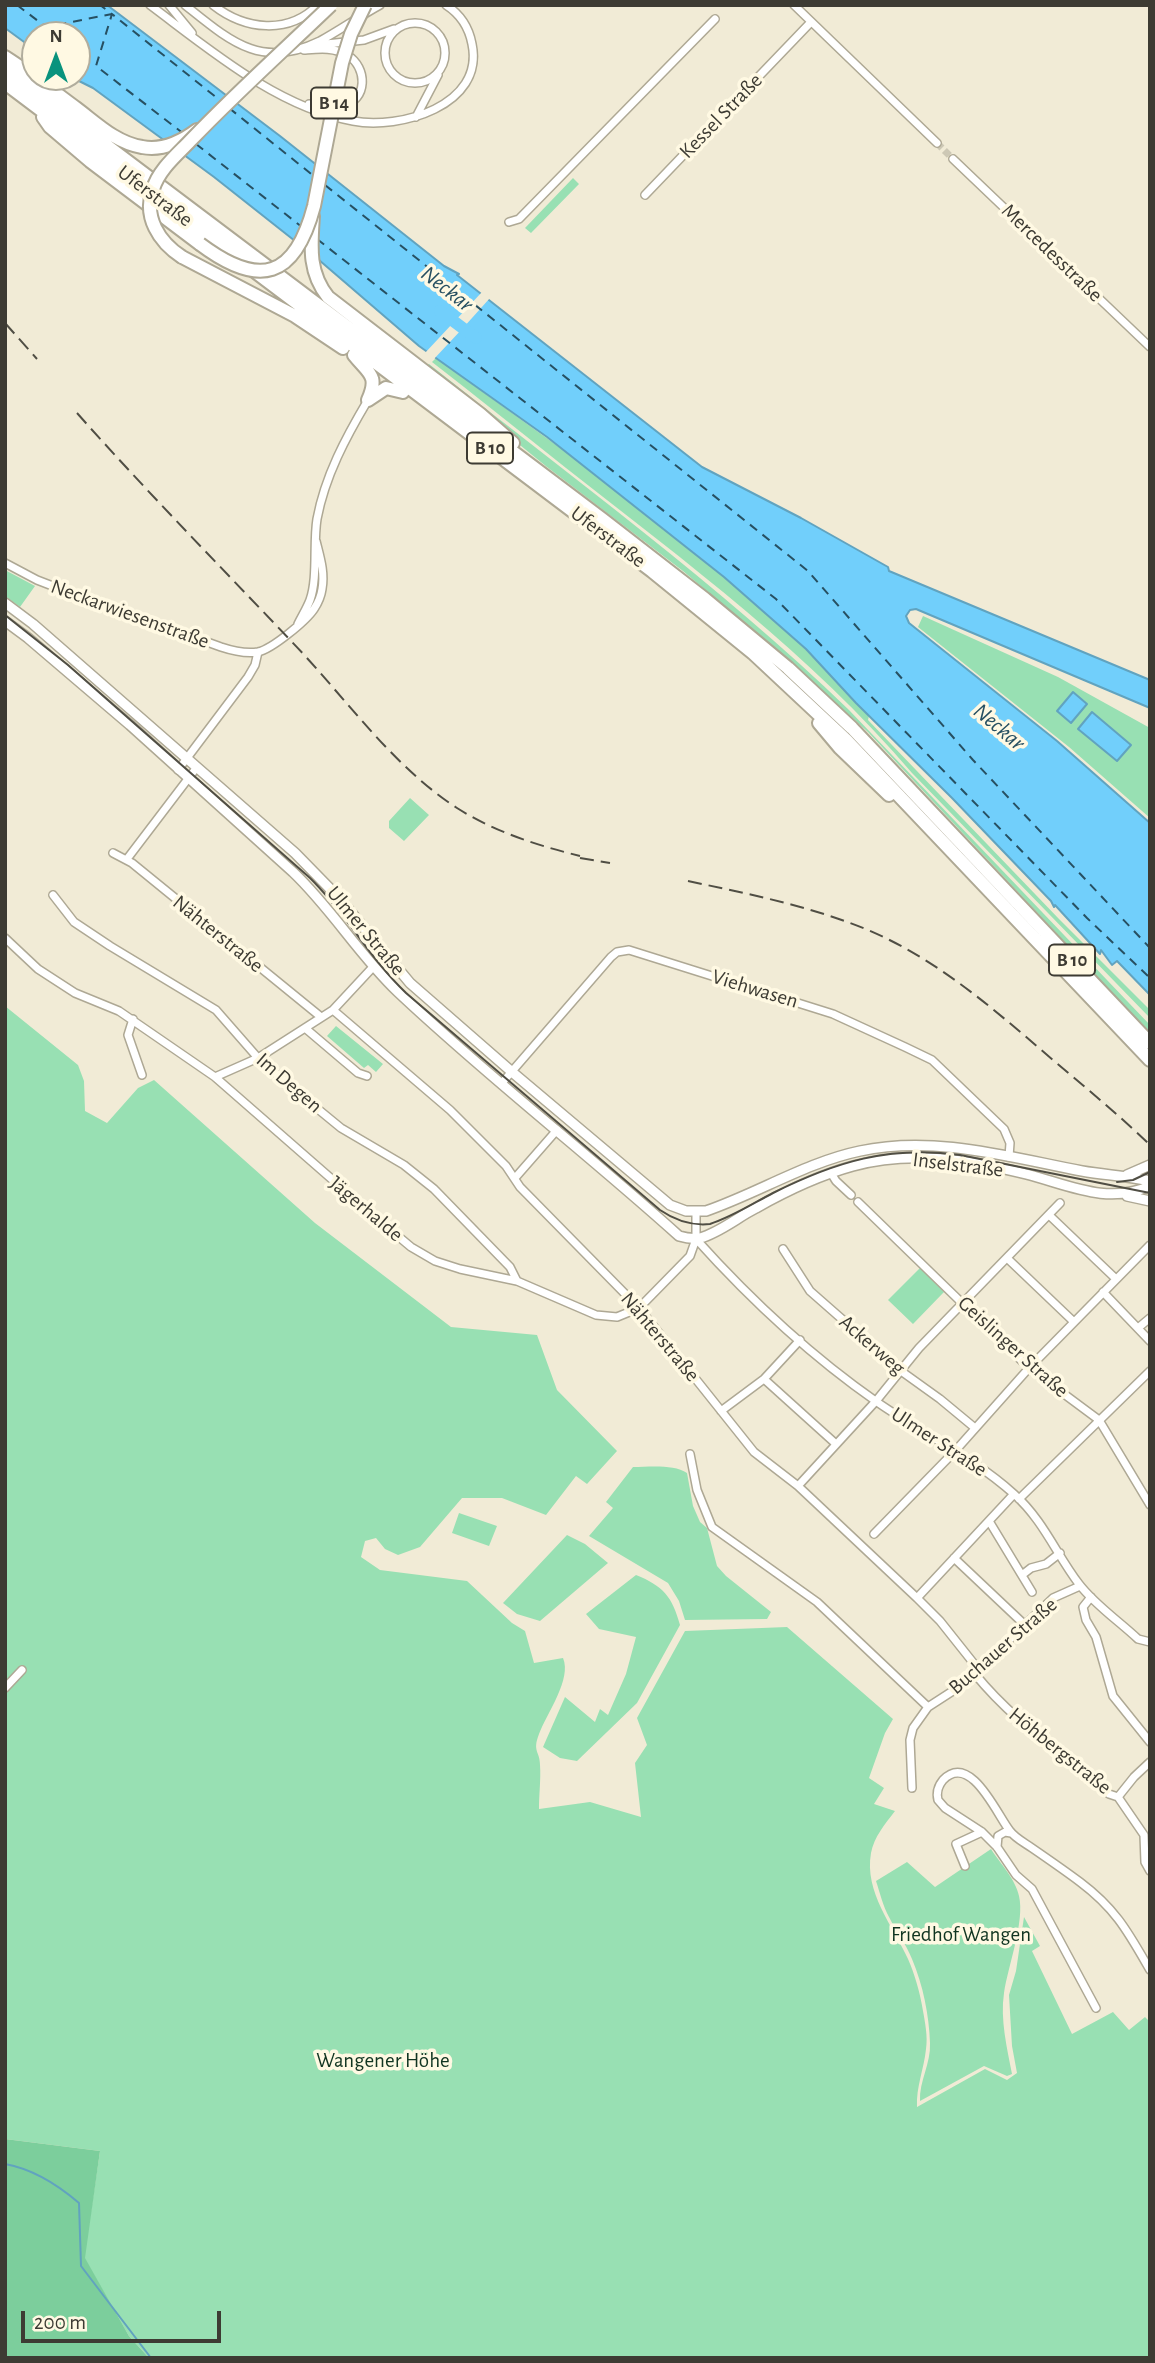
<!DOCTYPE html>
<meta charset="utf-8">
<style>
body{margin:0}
#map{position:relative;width:1155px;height:2363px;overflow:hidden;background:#f1ebd6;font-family:"Alegreya Sans",sans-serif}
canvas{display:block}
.frame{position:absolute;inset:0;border:7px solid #3d3b33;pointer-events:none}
.north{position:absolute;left:21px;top:21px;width:70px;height:70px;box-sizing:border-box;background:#fff9e3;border:2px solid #b1ad9d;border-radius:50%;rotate:0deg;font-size:19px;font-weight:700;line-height:28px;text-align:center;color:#3d3b33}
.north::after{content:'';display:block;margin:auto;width:24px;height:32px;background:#09937d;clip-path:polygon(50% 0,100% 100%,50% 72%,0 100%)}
.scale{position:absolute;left:21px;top:2311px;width:200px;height:32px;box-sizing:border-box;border:4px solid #3d3b33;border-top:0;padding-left:9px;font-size:21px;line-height:24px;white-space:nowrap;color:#3d3b33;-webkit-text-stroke:5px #fff9e3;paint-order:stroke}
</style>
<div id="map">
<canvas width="1155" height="2363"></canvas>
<div class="frame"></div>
<div class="north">N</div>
<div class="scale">200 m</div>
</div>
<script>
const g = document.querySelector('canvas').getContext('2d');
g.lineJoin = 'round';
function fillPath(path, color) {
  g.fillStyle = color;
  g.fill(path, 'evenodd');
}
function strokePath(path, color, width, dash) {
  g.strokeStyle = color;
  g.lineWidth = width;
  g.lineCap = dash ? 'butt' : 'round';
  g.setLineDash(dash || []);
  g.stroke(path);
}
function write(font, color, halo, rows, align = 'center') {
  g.font = font + ' "Alegreya Sans",sans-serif';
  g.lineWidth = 7;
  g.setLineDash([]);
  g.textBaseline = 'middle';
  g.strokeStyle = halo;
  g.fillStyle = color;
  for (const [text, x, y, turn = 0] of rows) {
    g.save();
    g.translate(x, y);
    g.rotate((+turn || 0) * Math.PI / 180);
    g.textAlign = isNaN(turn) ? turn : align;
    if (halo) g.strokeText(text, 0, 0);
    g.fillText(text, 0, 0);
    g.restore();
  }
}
fillPath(new Path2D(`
 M573,178L579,184L531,233L525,228Z
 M436,358L581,463L715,569L806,649L869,716L868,720L1059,919L1150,1010V1018L912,773C811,654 687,563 566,468C521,432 477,397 432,362Z
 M429,364C571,477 719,584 849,710L1150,1025V1033L868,732L786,658L683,571L547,467L425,368Z
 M5,570L35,586L20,607L5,596Z
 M923,616L1058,677L1150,728V818L1069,747L918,627Z
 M410,798L429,815L404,841L389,828V821Z
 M5,1006L78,1065L84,1081L85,1111L107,1123L138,1088L154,1080L315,1223L451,1327L537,1335L557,1390L617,1451L587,1484L576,1476L546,1515L502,1498H462L420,1547L398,1555L385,1549L376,1538L365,1541L361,1557L380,1570L467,1581L512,1623L525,1631L534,1663L563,1658C572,1679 547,1713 539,1734C532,1752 540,1751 540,1765C541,1779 539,1794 539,1809L590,1802L641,1817L635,1763L647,1745L637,1718L685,1631L787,1627L893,1719L885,1733L869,1778L884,1788L874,1804L895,1811C885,1824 874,1837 871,1853C864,1892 893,1926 908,1959C915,1975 920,1993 923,2011C925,2022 928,2037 926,2049C924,2069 916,2087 917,2107L985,2069L1007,2080L1017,2073L1012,2046L1009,1995L1016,1971L1024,1917L1040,1946L1032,1951L1072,2034L1113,2012L1129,2030L1145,2017L1150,2022V2358H149L129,2336L84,2258L100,2151L5,2139Z
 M336,1026L383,1064L376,1072L368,1065L364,1068L327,1036Z
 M920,1268L944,1292L913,1324L888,1300Z
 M633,1467C649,1467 674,1464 687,1473L693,1506L700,1522L707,1528L717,1566L726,1576L771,1612L767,1619L685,1620L679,1601L668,1583L589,1536L613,1508L606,1502Z
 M459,1513L497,1526L489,1546L452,1533Z
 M567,1535L585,1544L608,1563L540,1621L517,1614L503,1603Z
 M636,1575C663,1586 672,1596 680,1625L637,1703L577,1761L560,1758L543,1747L565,1697L595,1722L600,1709L608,1715L626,1674L636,1637L599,1629L586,1614Z
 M991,1849C1000,1863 1016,1880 1019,1896C1025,1921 1008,1966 1004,1993C1000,2019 1007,2048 1012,2074L1007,2076L984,2066L920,2101C919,2081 931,2064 930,2043C929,2015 923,1985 912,1959C906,1944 896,1931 889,1917C883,1906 880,1893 876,1881L907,1862L935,1887Z`), '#98e0b3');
fillPath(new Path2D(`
 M5,2139L100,2151L85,2258L129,2336L149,2358H5Z`), '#7cce9c');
const water = new Path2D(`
 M5,5H107L280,136L444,266L459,274L457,275L702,467L801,518L888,567L889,571L1150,680V708L916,609L910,610L906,616L909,623L1057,741L1150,823V995L1117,961L1112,965L1101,950L1100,954L1055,905L1054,907L1051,901L952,798L856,703L806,649L724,577L547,437L419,346L319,260L214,177L93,88L71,77H77V35H35V50L5,28Z
 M1073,692L1087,704L1071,723L1057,711Z
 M1092,712L1131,745L1117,761L1078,729Z`);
fillPath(water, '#71cffb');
strokePath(water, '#61a3bf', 2);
fillPath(new Path2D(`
 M482,292L490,298L463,328L433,360L424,354Z`), '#f1ebd6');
strokePath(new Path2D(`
 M5,2164C33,2169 58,2185 79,2203L81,2266L151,2358`), '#61a3bf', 2);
strokePath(new Path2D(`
 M440,311L476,338`), '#71cffb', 12);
strokePath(new Path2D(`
 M17,5L46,27L112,14L100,5
 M229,108L315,177
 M184,134L96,66L112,14L222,102
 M196,144L302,227
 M325,185L808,571L973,760L1150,948
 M317,239L776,599L1087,918L1150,978`), '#275062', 2, [9, 7]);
strokePath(new Path2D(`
 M937,143L953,159`), '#cdc8b5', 7, [7, 3.5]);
const minor = new Path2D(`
 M150,5C209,49 278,108 353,121C399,130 485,106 472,44C469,28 460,14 446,5
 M169,5L192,33
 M185,5C230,41 261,70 320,41C340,30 360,16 380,5
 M213,5C245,30 288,35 318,5
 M794,5L937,143
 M385 53a30 30 0 1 1 60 0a30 30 0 1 1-60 0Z
 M317,45L364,40L394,29
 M304,50C318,49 334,47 347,55C368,67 368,101 342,106C332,108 320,105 309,104
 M416,117L438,75
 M953,159L1150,347
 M645,195L811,22
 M509,222L519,219L715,19
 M5,563L37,580L63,590L221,647C233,651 245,654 258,652C272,649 306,621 314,609C318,603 321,596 322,589C325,572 320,557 316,541
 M298,624C302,616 307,608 310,600C318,578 313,543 317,519C325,476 346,437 368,400
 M178,770L248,677L255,665L258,652
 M113,853L132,863L321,1017
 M127,859L197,767
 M53,895L74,922L110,946L216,1010L258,1058L302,1096L341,1128L404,1165L434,1189L510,1267L517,1281
 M5,938L38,969L75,993L119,1011L215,1077L374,1216L411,1247L435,1261L460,1269L517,1281L596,1315L617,1317L639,1308L690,1256L696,1239V1212
 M333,1010L450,1110L506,1166L520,1187L639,1308L754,1452L798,1486L917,1598L940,1621L979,1670
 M133,1019L128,1035L142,1075
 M305,1028L358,1073L367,1076
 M215,1077L258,1058L333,1010L373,967
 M501,1084L611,957L617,952L629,950L833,1014L905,1047L932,1060L1004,1129L1010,1143L1009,1157
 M831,1173L836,1181L851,1195
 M515,1178L557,1130
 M858,1202L1029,1368L1099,1420L1150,1505
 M1049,1215L1116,1279
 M696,1239C750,1299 811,1356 877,1402C923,1434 973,1457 1014,1494C1044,1521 1056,1554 1079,1584C1095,1605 1119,1621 1138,1639L1150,1642
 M783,1249L810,1291L901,1371L940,1399L975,1428
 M1008,1259L1074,1322
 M1103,1292L1150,1341
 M1138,1328L1150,1318
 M764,1379L836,1444
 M721,1411L764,1379L800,1340
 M690,1454L697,1490L712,1527L817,1602L928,1707
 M798,1486L876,1401L919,1348L1060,1203
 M1019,1499L1150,1371
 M989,1521L1032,1592
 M874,1534L956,1450L1029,1368L1150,1245
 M954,1558L1026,1626
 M1022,1575L1031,1568L1046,1564L1060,1553
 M1091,1597L1083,1607L1086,1620L1096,1637L1113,1696L1150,1742
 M917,1598L1014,1494
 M975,1674C1013,1721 1064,1755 1109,1794L1118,1797L1144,1835L1145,1862L1150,1871
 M5,1688L22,1670
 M912,1788L910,1740L913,1728L928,1707L962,1685L1053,1598L1080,1586
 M1118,1797L1134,1777L1150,1762
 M997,1847L998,1836L1005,1832L1011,1833
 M965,1866L956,1844L982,1832
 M1096,2008L1032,1889L1016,1875L997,1847L982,1832L945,1808L938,1800C936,1792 938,1786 943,1780C971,1751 998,1817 1010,1831C1015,1838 1025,1843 1032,1848C1048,1859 1064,1870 1080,1882C1116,1909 1128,1932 1150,1970`);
const tertiary = new Path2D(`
 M5,603L33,624L295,853L340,899L410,983L512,1072L670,1205L686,1211H706C758,1193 807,1162 860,1151C934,1135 1009,1157 1082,1171C1105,1175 1127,1176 1150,1181
 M5,621L28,638L130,725L293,872C332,909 359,955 398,992C488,1077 587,1153 679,1236C686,1238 693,1239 700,1238C719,1233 738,1217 756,1208C786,1191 820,1175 853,1166C911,1150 970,1160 1026,1174C1069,1185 1107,1205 1150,1186
 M1127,1175L1150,1165
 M1127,1196L1150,1201`);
const trunk = new Path2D(`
 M5,57C30,73 53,91 76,108C96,123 116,143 142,147C162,151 181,142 197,130
 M5,69L602,519L705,599L788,668L852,728L1150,1043
 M5,83L652,571L753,653L846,740L1150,1060
 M43,117L50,127L90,161L200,244
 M313,216C311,246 308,272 328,297L480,414L513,443
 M182,257L295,316L343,348
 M354,355C369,374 379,375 368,400
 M368,400L386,388L403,392
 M819,723L840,748L889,795`);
strokePath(minor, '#aea894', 10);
strokePath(tertiary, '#aea894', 12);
strokePath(trunk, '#aea894', 16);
strokePath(minor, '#fff', 7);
strokePath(tertiary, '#fff', 9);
strokePath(trunk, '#fff', 12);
strokePath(new Path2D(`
 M5,615L68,665L310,878C346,913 369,958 406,993L660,1210C676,1221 691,1226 710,1224C732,1217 752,1204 773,1193C835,1162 890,1145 960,1155L1150,1193
 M1117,1182L1133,1180L1150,1172`), '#504e44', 2);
strokePath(new Path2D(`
 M5,323L37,359
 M77,413C147,492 220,566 292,642C346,698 391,765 457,808C495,832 536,845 580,856
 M580,858L610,863
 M688,881C749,894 810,906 868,930C936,959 990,1006 1046,1054C1081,1084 1117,1113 1150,1145`), '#504e44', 2, [14, 7]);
const trunkBridge = new Path2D(`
 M200,244C260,289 295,278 314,206L342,63L351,34L365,5
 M182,257C159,242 143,217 153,189C159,169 178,154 192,139C236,93 284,50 331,5`);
strokePath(trunkBridge, '#aea894', 16, []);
strokePath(trunkBridge, '#fff', 12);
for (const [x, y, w] of [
 [334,103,46],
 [490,448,46],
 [1072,960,46]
]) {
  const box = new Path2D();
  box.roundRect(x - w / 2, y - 15.5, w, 31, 5);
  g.fillStyle = '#fff9e3';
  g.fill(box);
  strokePath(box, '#3d3b33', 2);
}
write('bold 19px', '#3d3b33', null, [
 ["B 14",334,103],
 ["B 10",490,448],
 ["B 10",1072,960]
]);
write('21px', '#3d3b33', '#fff9e3', [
 ["Kessel Straße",721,116,-46],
 ["Uferstraße",155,196,37],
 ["Mercedesstraße",1052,253,44],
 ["Uferstraße",608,537,37],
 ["Neckarwiesenstraße",130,614,20],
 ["Ulmer Straße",366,931,50],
 ["Nähterstraße",218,934,39],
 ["Viehwasen",755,989,17],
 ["Im Degen",289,1083,41],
 ["Inselstraße",958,1165,7],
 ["Jägerhalde",366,1209,40],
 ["Nähterstraße",660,1337,50],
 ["Ackerweg",872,1345,41],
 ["Geislinger Straße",1013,1347,42],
 ["Ulmer Straße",939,1442,33],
 ["Buchauer Straße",1003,1646,-41],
 ["Höhbergstraße",1060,1751,39]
]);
write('21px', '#113521', '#fff9e3', [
 ["Friedhof Wangen",961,1935],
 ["Wangener Höhe",383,2061]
]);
write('italic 23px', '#275062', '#fff9e3', [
 ["Neckar",447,289,38],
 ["Neckar",999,727,40]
]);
</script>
